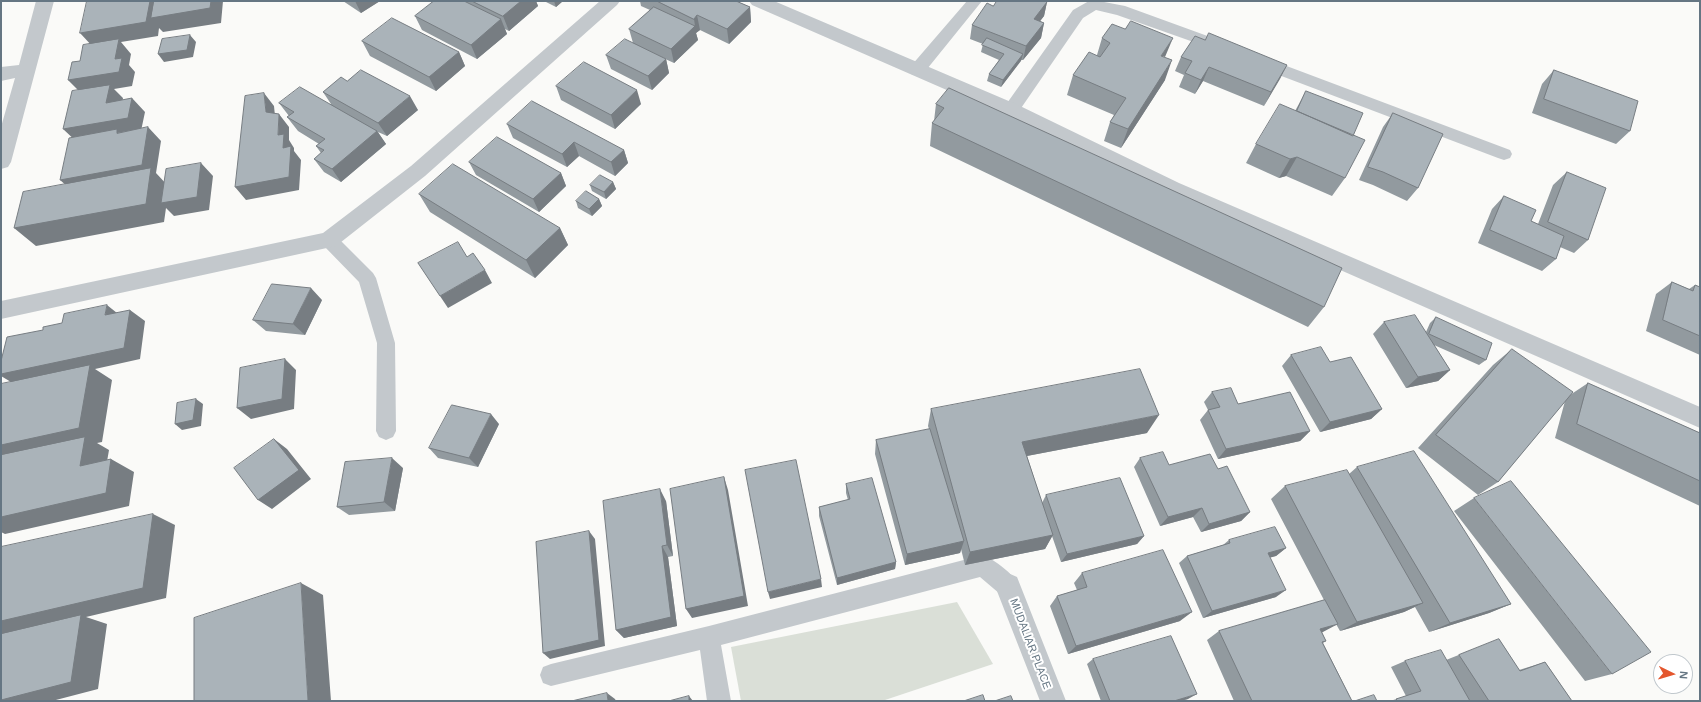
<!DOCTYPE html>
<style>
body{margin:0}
#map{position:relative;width:1701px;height:702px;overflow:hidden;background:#fafaf8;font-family:Helvetica,sans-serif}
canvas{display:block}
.frame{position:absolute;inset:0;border:2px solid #657683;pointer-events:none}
.north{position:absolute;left:1653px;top:654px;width:40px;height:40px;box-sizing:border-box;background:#fff;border:1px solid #c1c8cd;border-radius:50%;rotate:95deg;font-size:11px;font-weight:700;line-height:16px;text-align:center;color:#657683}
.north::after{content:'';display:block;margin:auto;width:14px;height:18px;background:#e4572e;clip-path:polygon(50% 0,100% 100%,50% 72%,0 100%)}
</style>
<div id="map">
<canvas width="1701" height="702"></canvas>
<div class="frame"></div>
<div class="north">N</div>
</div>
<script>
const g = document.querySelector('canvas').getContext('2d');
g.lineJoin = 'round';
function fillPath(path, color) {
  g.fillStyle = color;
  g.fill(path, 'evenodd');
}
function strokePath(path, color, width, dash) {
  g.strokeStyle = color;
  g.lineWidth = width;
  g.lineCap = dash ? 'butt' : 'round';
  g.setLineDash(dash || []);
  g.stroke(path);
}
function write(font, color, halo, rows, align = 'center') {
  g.font = font + ' Helvetica,sans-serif';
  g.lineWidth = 4;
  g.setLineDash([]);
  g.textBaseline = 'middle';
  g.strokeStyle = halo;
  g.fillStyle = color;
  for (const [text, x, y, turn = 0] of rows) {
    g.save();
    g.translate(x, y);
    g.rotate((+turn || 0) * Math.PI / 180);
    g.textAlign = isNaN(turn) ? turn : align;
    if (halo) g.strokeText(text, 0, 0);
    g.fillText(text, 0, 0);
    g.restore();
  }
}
fillPath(new Path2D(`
 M957,602L993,664L882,701H741L731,647Z`), '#dadfd7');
fillPath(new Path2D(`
 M967,1H982L923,74L917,76L911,74L909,70L911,66Z
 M1089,1H1099L1125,6L1224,42L1227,46L1224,50L1219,51L1117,15L1096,10L1083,18L1017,114L1011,116L1005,114L1003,110L1005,106L1073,10Z
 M1260,56L1510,150L1512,154L1510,158L1504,160L1498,158L1255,66L1252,62L1255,58Z
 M329,233L335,235L373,273L376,278L395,343L396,431L393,437L386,440L379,437L376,431L377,343L359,282L323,245L320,240L323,235Z
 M983,555C996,561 1013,573 1019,586L1016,594L1008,597L1000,594L980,577L721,645L731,701H707L700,650L551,686L543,683L540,675L543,667L551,664L709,626Z`), '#c3c8cc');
fillPath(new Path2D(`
 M36,1H54L11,162L8,167L1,169V127L15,78L1,81V67L19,65Z
 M600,1H620L617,5L425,176L336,246L1,319V301L323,233L411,166Z
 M749,1H774L1018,105L1179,183L1700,407V428L1165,193L1004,115L752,5Z
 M1008,573L1017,577L1066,701H1040L995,586L999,577Z`), '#c3c8cc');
fillPath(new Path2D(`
 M343,1H380L361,13Z
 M434,1H536L538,6L509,31L505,29L507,34L477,59L422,30L415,16Z
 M544,1H563L556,7Z
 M640,1H736L750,7L751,22L729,44L700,30L696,33L698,40L674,63L650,52L666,59L669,73L652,90L611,69L606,55L633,43L629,29L650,10L641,6Z
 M1047,2L1044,16L1040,21L1044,23L1041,38L1023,60H1021L1001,87L987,81L989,74L999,60L981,52L983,44L970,39L972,25L993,6Z
 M1102,38L1165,58V80L1121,148L1104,141L1110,122L1114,115L1067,95L1073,75L1097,55Z
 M1205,40L1287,65L1264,106L1203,81L1195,94L1179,87L1184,75L1175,71L1181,57Z
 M362,41L459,52L465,66L436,91L370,56Z
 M1554,70L1630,131L1616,144L1532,113L1542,84Z
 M347,81L418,110L387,136L378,132L386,144L341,182L324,172L314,159L321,153L316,146L319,144L298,131L287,117L289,116L279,103L331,104L323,92Z
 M556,86L641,104L615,129L561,100Z
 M949,88L1324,307L1308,327L930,146L932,123L934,121L936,104Z
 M1306,91L1353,136L1345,178L1332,196L1286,176L1279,178L1246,163L1256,144L1295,111Z
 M1393,113L1418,188L1407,201L1373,185L1359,180L1383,127Z
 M507,124L624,150L628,163L615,176L579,156L567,167L513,138Z
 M469,162L561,173L566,186L539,212L476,175Z
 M1567,172L1588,240L1574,253L1560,247L1556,259L1542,271L1478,243L1492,209L1504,196L1531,221L1538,224L1553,185Z
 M613,182L616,189L606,199L592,191L590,185Z
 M419,194L560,228L568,245L535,278L430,212Z
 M599,199L602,206L592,216L578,208L576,201Z
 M1672,282L1689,289L1695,285L1700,287V355L1646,331L1656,294Z
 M322,300L305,335L266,331L253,320Z
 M1436,317L1486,360L1479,365L1434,345L1450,370L1438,381L1406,388L1373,334L1384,322L1426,332L1430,323Z
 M1512,349L1570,395L1588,383L1700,433V506L1555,438L1565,401L1498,482L1478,495L1418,448L1493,365Z
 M1291,355L1330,362L1382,409L1371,419L1320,432L1282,366Z
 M1212,392L1238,404L1310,431L1300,441L1218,459L1200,420L1208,410L1204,402Z
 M931,409L1147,433L1027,456L1042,503L1046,495L1144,536L1137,544L1061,562L1052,536L1045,549L965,565L961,549L960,553L905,565L875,454L876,440L929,429L928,426Z
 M499,424L478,467L438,458L429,448Z
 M1140,458L1169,465L1218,469L1250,512L1241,521L1201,532L1193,517L1160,526L1134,467Z
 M1357,467L1511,604L1489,613L1429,632L1415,607L1404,612L1340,631L1336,624L1322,632L1326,641L1323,643L1352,701H1234L1207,640L1219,631L1324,600L1271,499L1285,486L1349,474Z
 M403,468L395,511L349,515L337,507Z
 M846,484L896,562L895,569L837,585L819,516V507L848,500L846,493Z
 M1474,498L1612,674L1585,681L1454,511Z
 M666,501L673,556L668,557L677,626L624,638L616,630Z
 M1229,540L1286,548L1276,556L1270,557L1276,597L1203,618L1179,563L1187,556L1223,545Z
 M1082,573L1180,621L1068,654L1050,606L1057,596L1077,590L1074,583Z
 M1499,639L1519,670L1545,662L1572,701H1390L1406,696L1391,667L1405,661L1446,660Z
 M1093,659L1188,699L1180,701H1101L1087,664Z`), '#929a9f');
fillPath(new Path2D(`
 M150,1H223L221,23L163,32L159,28L158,36L121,42L131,54L129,65L135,72L132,86L114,89L123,98L120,117L82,94L68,80L93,47L80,33Z
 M355,1H380L361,13Z
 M521,1H536L538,6L509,31L503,16Z
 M554,1H563L556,7Z
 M1047,2L1044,16L1031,33L1034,19Z
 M750,7L751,22L729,44L727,29Z
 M697,15L700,30L696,33L698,40L674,63L671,49L695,26L694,19Z
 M501,19L507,34L477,59L471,45Z
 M1044,23L1041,38L1023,60L1026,46Z
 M190,35L196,42L193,57L164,62L158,54Z
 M1173,38L1165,57L1161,56Z
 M459,52L465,66L436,91L429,77Z
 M1023,54L1021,61L1001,87L1003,80Z
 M666,59L669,73L652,90L648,76Z
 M1172,60L1165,80L1121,148L1128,129Z
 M1287,65L1280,79L1264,106L1271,92Z
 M1209,67L1203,81L1195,94L1201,80Z
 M637,90L641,104L615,129L611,115Z
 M264,93L274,106L276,126L266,112Z
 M410,96L418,110L387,136L378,123Z
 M132,98L145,112L141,131L78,143L63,129Z
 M279,114L289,127V140L294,148V151L301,160L299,190L246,200L235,187L283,148L278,135Z
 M148,127L161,141L156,173L169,187L201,163L213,176L209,210L174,216L166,208L164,222L36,246L14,228L75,193L60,180Z
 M377,131L386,144L341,182L332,169Z
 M574,142L579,156L567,167L562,154Z
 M624,150L628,163L615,176L611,162Z
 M1297,157L1286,176L1279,178L1290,159Z
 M561,173L566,186L539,212L533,199Z
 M613,182L616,189L606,199L604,192Z
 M599,199L602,206L592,216L589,209Z
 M560,228L568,245L535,278L526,260Z
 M485,270L492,283L448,308L440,296Z
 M311,288L322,300L305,335L293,324Z
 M107,305L122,317L105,315Z
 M130,310L145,321L140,359L95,369L112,380L102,442L97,443L109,450L104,479L80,466L1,464V445L16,385L1,376V374Z
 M285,359L296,370L294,409L251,419L237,408Z
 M1450,370L1438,381L1406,388L1418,377Z
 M196,399L203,404L201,426L182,430L175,424Z
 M1382,409L1371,419L1320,432L1330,422Z
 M491,414L499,424L478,467L469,458Z
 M1159,415L1147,433L1016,458L1022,442Z
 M1310,431L1300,441L1218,459L1226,449Z
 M274,439L287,449L311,479L272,509L258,500Z
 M392,458L403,468L395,511L384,502Z
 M111,459L134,472L129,506L5,534L1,532V517Z
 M724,477L728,490L748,606L692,618L686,609Z
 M660,489L666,501L673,556L667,545Z
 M1202,508L1193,517L1160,526L1168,517Z
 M1250,512L1241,521L1201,532L1209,524Z
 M153,514L175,525L166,598L86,617L107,624L98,689L52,701H1V621Z
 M589,531L595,539L605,646L550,659L543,653Z
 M1053,535L1045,549L965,565L970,552Z
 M1144,536L1137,544L1061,562L1067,554Z
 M964,541L960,553L905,565L907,554Z
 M662,546L668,557L677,626L624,638L616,630Z
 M1286,548L1276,556L1258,561L1268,553Z
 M896,562L895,569L837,585V578Z
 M821,579L822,587L770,599L768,592Z
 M301,583L323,595L331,701H308Z
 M1286,590L1276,597L1203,618L1212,611Z
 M1423,603L1404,612L1340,631L1357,622Z
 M1511,604L1489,613L1429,632L1450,623Z
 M1192,612L1180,621L1068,654L1076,646Z
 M1338,624L1321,633L1320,629Z
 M607,693L615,699L616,701H608Z
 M1197,694L1188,699L1180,701H1174Z
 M689,696L693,701H689Z`), '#777d82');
const building = new Path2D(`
 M87,1H150L146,22L80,33Z
 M154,1H211L210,8L151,18Z
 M434,1H464L501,19L471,45L415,16Z
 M472,1H521L503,16Z
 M657,1H736L750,7L727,29L697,15L694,19Z
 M997,1H1046L1047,2L1034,19L1044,23L1026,46L972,25L987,3L993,6Z
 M654,7L695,26L671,49L629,29Z
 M392,18L459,52L429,77L362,41Z
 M1131,21L1173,38L1161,56L1172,60L1128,129L1110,122L1126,98L1073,75L1089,52L1100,57L1110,43L1102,38L1112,24L1125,29Z
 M1209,33L1287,65L1271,92L1209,67L1201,80L1185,73L1192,61L1181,57L1195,36L1205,40Z
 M190,35L187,50L158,54L162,39Z
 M987,38L1023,54L1003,80L989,74L1004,54L982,45Z
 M119,39L115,59L122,58L119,72L68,80L72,62L80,61L83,45Z
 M625,39L666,59L648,76L606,55Z
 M584,62L637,90L611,115L556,86Z
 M361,70L410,96L378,123L323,92L341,77L347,81Z
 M1554,70L1638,101L1630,131L1544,99Z
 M110,85L106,103L132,98L128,118L63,129L72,91Z
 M300,87L377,131L332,169L314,159L324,150L316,146L325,139L287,117L294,112L279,103Z
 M949,88L1342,268L1324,307L932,123L944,108L936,104Z
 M1306,91L1363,113L1353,136L1297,111Z
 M264,93L266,112L279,114L278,135L284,134L283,148L291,146L289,177L235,187L245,96Z
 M532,101L624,150L611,162L574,142L562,154L507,124Z
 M1280,104L1365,140L1345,178L1297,157L1290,159L1256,144Z
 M1393,113L1443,134L1418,188L1383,172L1368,167Z
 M148,127L142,165L60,180L69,138L117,129V133Z
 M497,137L561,173L533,199L469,162Z
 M201,163L197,197L161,203L166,169Z
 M453,164L560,228L526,260L419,194Z
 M151,168L146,204L14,228L23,192Z
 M1567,172L1606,188L1588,240L1548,222Z
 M600,175L613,182L604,192L590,185Z
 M586,191L599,199L589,209L576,201Z
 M1504,196L1536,210L1531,221L1564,236L1556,259L1490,230Z
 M458,242L467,257L473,253L485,270L440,296L418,263Z
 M1672,282L1693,291L1695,285L1700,287V336L1663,320Z
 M272,284L311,288L293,324L253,320Z
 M107,305L105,315L130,310L124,348L1,374V361L7,337L43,330V327L62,323L64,314Z
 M1415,315L1450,370L1418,377L1384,322Z
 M1436,317L1492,343L1486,360L1429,334Z
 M1321,347L1330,362L1351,357L1382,409L1330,422L1291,355Z
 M1512,349L1573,392L1498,482L1436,435Z
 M285,359L282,399L237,408L240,368Z
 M90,365L79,428L1,445V384Z
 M1140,369L1159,415L1022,442L1053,535L970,552L931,409Z
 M1588,383L1700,433V481L1577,424Z
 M1231,388L1238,404L1290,392L1310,431L1226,449L1208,410L1220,407L1212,392Z
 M196,399L193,420L175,424L177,403Z
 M452,405L491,414L469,458L429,448Z
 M930,429L964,541L907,554L876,440Z
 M85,437L80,466L111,459L106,493L1,517V455Z
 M274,439L299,470L258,500L234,468Z
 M1414,451L1511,604L1450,623L1357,467Z
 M1163,452L1169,465L1210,454L1218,469L1227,466L1250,512L1209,524L1202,508L1168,517L1140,458Z
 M392,458L384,502L337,507L345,462Z
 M796,460L821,579L768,592L745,470Z
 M1347,470L1423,603L1357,622L1285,486Z
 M724,477L744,596L686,609L670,489Z
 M872,478L896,562L837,578L819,507L850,499L846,484Z
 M1120,478L1144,536L1067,554L1046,495Z
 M1511,481L1651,652L1612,674L1474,498Z
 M660,489L667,545L662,546L671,617L616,630L603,501Z
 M153,514L143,588L1,621V547Z
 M1275,527L1286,548L1268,553L1286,590L1212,611L1187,556L1230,543L1229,540Z
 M589,531L599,640L543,653L536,542Z
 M1163,550L1192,612L1076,646L1057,596L1087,587L1082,573Z
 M301,583L308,701H194V618Z
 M1325,600L1338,624L1320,629L1326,641L1322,642L1352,701H1252L1219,631Z
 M81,615L71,682L1,700V634Z
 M1171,636L1197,694L1174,701H1110L1093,659Z
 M1499,639L1520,671L1545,662L1572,701H1489L1459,655Z
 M1441,650L1470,701H1398L1396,699L1421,691L1405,661Z
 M607,693L608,701H572Z
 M983,695L985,701H964Z
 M1374,695L1377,701H1355Z
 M689,696V701H669Z
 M1011,696L1013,701H995Z`);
fillPath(building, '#aab3b9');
strokePath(building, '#777d82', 1);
write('11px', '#657683', '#fff', [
 ["MUDALIAR PLACE",1030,644,69]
]);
</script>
